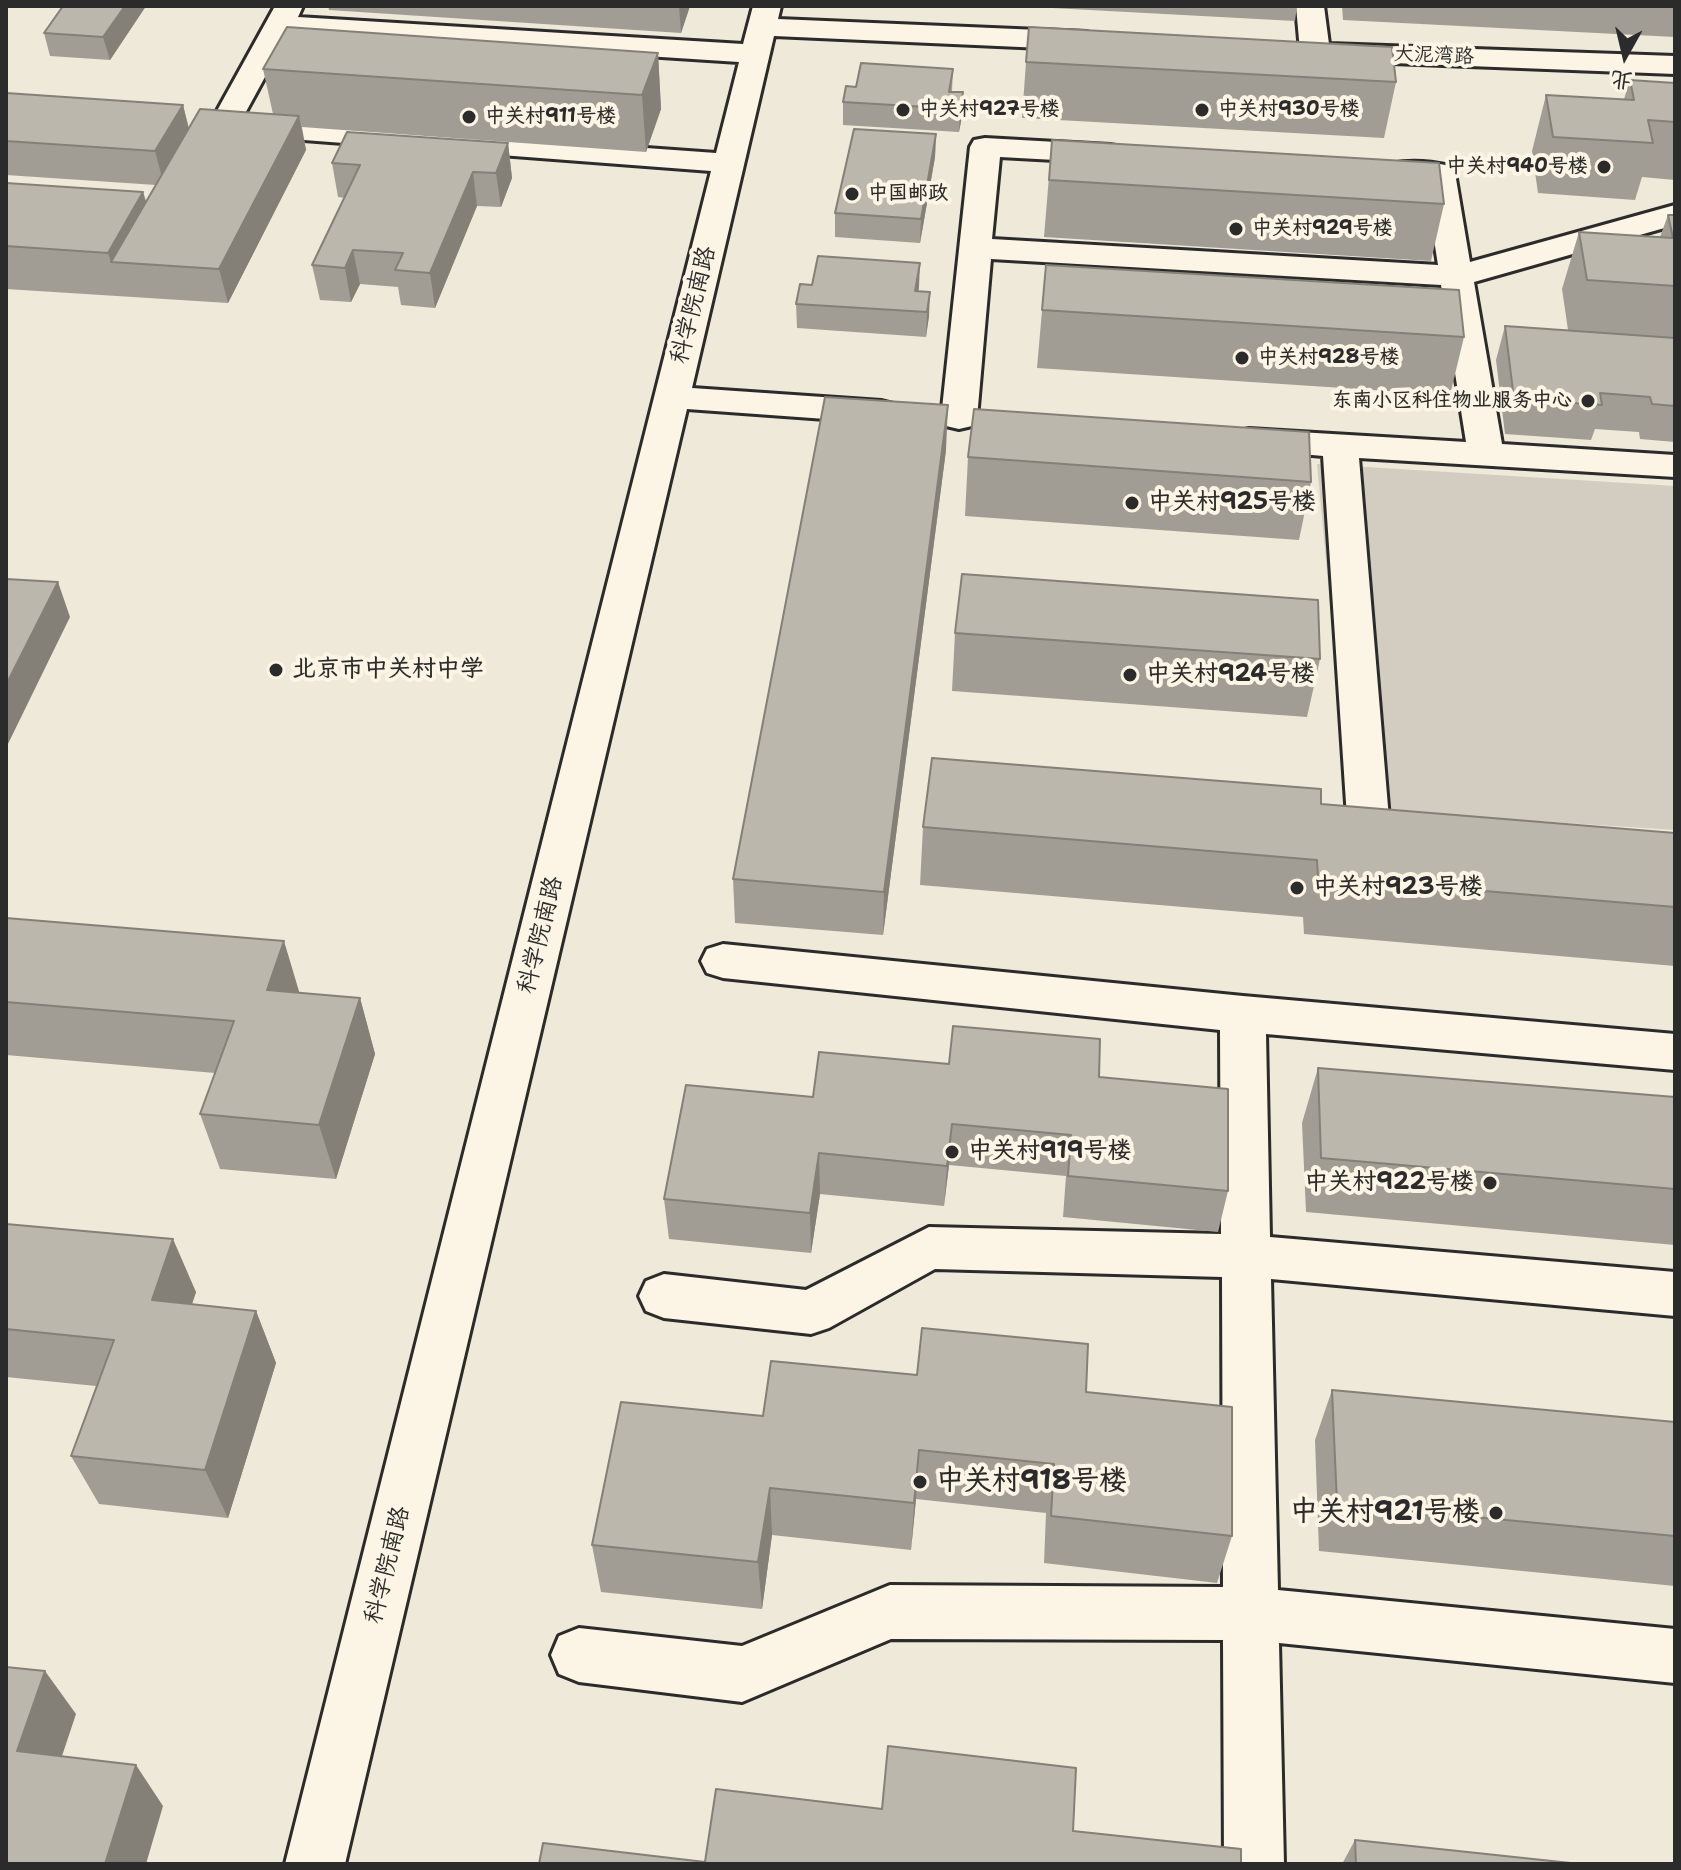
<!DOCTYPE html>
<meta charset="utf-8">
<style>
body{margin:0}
#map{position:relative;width:1681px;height:1870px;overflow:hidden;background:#efe9da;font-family:"Shantell Sans","LXGW WenKai TC",sans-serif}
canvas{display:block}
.frame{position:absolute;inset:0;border:8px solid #2b2b2b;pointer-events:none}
.north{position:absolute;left:1585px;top:16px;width:80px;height:80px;-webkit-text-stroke:6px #fcf5e5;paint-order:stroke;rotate:188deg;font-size:22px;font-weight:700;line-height:32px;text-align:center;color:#2b2b2b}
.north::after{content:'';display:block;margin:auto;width:28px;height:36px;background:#2b2b2b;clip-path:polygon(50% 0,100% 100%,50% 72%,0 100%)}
</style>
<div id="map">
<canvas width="1681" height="1870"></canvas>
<div class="frame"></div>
<div class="north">北</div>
</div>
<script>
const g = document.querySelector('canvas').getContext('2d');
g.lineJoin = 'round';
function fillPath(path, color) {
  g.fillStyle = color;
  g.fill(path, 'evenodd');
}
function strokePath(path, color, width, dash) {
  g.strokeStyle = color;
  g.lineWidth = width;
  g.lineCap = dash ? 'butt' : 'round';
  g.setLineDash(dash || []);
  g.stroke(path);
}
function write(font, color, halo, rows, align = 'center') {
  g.font = font + ' "Shantell Sans","LXGW WenKai TC",sans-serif';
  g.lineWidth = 8;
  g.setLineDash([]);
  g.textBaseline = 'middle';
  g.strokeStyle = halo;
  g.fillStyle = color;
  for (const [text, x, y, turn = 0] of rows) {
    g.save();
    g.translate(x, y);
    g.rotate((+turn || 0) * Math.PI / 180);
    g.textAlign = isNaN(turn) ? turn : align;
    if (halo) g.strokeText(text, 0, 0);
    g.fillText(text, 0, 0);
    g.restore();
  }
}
fillPath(new Path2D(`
 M1317,464L1675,486V830L1349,809Z`), '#d2cdc0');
const minor = new Path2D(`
 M275,6H303L298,17L743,44L753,6H781L778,19L1087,32L1097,35L1102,41L1097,47L1087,50L774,36L692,388L881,401L893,404L899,412L893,420L881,423L687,409L345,1864H285L711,171L212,133L208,127ZM289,33L739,62L716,153L242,119Z
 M1296,6H1324L1329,44L1675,56V74L1315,60L1305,57L1300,51Z
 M985,138L1110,145L1121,147L1126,154L1121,161L1110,163L1000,157L992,239L1438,265L1425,182L1391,178L1386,171L1391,164C1410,160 1432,162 1450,166L1455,173L1470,262L1675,205V225L1474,282L1502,444L1675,455V477L1359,458L1389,819L1418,824L1424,835L1418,846C1397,853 1375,850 1354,844L1348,833L1323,456L1236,448L1231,440L1236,432L1249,429L1466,442L1441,285L991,259L977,418L972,426L959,429L946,426L941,418L970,147L974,140Z
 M723,944L1243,996L1675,1034V1070L1266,1034L1270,1237L1675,1272V1316L1271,1279L1278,1590L1675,1629V1683L1279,1643L1284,1864H1224L1223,1640L891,1639L742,1702L579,1682L559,1674L551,1655L559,1636L579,1628L742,1646L890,1585L1223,1587L1222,1277L935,1269L829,1328L811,1334L664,1318L646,1311L639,1296L646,1281L664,1274L806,1290L929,1227L1221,1234L1220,1030L723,978L707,973L701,961L707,949Z`);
strokePath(minor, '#2b2b2b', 6);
fillPath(minor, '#fcf5e5');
fillPath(new Path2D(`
 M146,6L110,60L50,56L44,33Z
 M328,6H690L681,33L329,10Z
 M1015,6H1297L1295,21Z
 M1342,6H1675V37L1343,20Z
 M658,53L661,109L646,152L302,127L306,150L228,303L6,289V183L143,192L146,201L156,185L6,175V93L183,105L189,128L273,114L263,69Z
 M1026,62L1396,82L1384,138L1022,118Z
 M953,69L952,92H963L962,116L959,132L843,125V102L856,87Z
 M1630,80L1675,83V180L1642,177L1635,200L1538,193L1532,151L1546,95L1624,99Z
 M936,134L935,157L920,243L835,237V213Z
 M1052,140L1444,204L1431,261L1044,237Z
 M508,143L512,178L501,207L477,206L435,308L401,305L398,287L360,284L351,302L320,300L312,265L345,198L338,197L332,163Z
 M1668,215H1675V442L1640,439L1639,432L1595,429L1591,440L1505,434L1496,360L1505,326L1568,330L1562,289L1579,232L1660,237Z
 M1046,265L1464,337L1450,395L1037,368Z
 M812,285L919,287L918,291L929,316L926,337L797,328L796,304Z
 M946,450L883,935L735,923L733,879Z
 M968,457L1311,482L1299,540L965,516Z
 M955,633L1320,659L1307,717L952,691Z
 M1321,804L1675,833V966L1304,934L1303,917L920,885L923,827Z
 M6,918L299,993L360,998L375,1054L336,1179L220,1169L200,1114L215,1073L6,1055Z
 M1318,1068L1675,1097V1245L1306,1212L1302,1123Z
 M1099,1077L1228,1191L1218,1232L1063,1217L1066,1176L949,1165L944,1206L820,1194L811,1253L669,1239L664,1199L813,1097Z
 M6,1224L196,1292L192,1304L256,1311L276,1363L228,1518L99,1504L71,1456L96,1386L6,1377Z
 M1332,1390L1675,1422V1586L1319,1551L1315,1440Z
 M1086,1392L1232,1536L1217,1583L1044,1563L1046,1513L916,1499L911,1550L772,1535L762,1609L601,1592L592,1545L763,1416Z
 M1355,1840L1580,1864H1342Z`), '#a29d94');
fillPath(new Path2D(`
 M125,6H146L110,60L103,37Z
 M679,6H690L681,33Z
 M658,53L661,109L646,152L642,95Z
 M963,92L962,116L959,132L960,109Z
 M183,105L191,139L164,185L155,151Z
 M299,116L306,150L228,303L219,269Z
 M936,134L935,157L920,243L921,219Z
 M508,143L512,178L501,207L496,173Z
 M473,172L477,206L435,308L430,273Z
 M143,192L155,235L111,262L108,253Z
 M353,250L360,284L351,302L345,268Z
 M920,263L919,287L915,315V291Z
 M930,292L929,316L926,337L927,312Z
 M948,405L946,450L883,935L884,892Z
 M58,582L70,617L6,748V685Z
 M284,941L301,998L267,990Z
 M360,998L375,1054L336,1179L319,1125Z
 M952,1124L949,1165L944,1206L947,1166Z
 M819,1153L820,1194L811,1253L810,1213Z
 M173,1239L196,1292L176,1352L152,1300Z
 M256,1311L276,1363L228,1518L205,1470Z
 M919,1450L916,1499L911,1550L914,1503Z
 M770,1488L772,1535L762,1609L758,1562Z
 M45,1671L76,1714L50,1792L17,1751Z
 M136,1765L163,1806L146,1864H105Z`), '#848078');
const building = new Path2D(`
 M63,6H125L103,37L44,33Z
 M287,27L658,53L642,95L263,69Z
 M1029,27L1392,47L1396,82L1026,62Z
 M861,63L953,69L949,92H963L960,109L843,102L846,86L856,87Z
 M1630,80L1675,83V122L1648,120L1653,143L1553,137L1546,95L1634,100Z
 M6,93L183,105L155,151L6,141Z
 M200,109L299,116L219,269L111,262Z
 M854,129L936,134L921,219L835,213Z
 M347,132L508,143L496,173L473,172L430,273L395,270L403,253L353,250L345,268L312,265L360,165L332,163Z
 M1052,140L1439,163L1444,204L1049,180Z
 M6,183L143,192L108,253L6,246Z
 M1668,215H1675V286L1587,280L1579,232L1673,238Z
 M818,256L920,263L915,291L930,292L927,312L796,304L800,284L812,285Z
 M1046,265L1459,290L1464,337L1042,310Z
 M1505,326L1675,338V406L1652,404L1650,397L1600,393L1602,405L1514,399Z
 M825,397L948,405L884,892L733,879Z
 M974,409L1309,432L1311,482L968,457Z
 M962,574L1318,600L1320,659L955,633Z
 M6,579L58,582L6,685Z
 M932,758L1321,789V804L1675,833V907L1318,877L1317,860L923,827Z
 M6,918L284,941L267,990L360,998L319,1125L200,1114L234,1021L6,1002Z
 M953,1026L1100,1039L1099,1077L1228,1089V1191L1068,1176L1071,1135L952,1124L947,1166L819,1153L810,1213L664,1199L686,1085L813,1097L819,1052L949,1064Z
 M1318,1068L1675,1097V1189L1321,1158Z
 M6,1224L173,1239L152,1300L256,1311L205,1470L71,1456L114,1340L6,1329Z
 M922,1328L1088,1344L1086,1392L1232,1407V1536L1051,1516L1054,1464L919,1450L914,1503L770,1488L758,1562L592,1545L621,1402L763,1416L771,1361L917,1375Z
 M1332,1390L1675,1422V1536L1337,1504Z
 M6,1667L45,1671L17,1751L136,1765L105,1864H6Z
 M888,1746L1076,1768L1073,1831L1241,1849V1864H539L543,1843L705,1862L716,1789L882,1809Z
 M1355,1840L1580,1864H1356Z`);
fillPath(building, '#bcb7ac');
strokePath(building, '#848078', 2);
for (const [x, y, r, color] of [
 [903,110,8,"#2b2b2b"],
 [1202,110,8,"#2b2b2b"],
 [469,117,8,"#2b2b2b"],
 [1604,167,8,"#2b2b2b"],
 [852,194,8,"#2b2b2b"],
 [1236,229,8,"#2b2b2b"],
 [1242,358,8,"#2b2b2b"],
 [1588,401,8,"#2b2b2b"],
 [1132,503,8,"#2b2b2b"],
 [276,670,8,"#2b2b2b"],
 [1130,675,8,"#2b2b2b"],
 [1297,888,8,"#2b2b2b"],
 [952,1152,8,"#2b2b2b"],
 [1490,1183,8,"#2b2b2b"],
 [920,1482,8,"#2b2b2b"],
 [1496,1513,8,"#2b2b2b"]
]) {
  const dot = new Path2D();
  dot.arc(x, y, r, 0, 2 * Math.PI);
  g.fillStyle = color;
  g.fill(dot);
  strokePath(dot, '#fcf5e5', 3);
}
write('20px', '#2b2b2b', '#fcf5e5', [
 ["大泥湾路",1434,56,2]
]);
write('bold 20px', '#2b2b2b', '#fcf5e5', [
 ["中关村927号楼",919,110],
 ["中关村930号楼",1218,110],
 ["中关村911号楼",485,117],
 ["中关村940号楼",1588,167,"right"],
 ["中国邮政",868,194],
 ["中关村929号楼",1252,229],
 ["中关村928号楼",1258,358],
 ["东南小区科住物业服务中心",1572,401,"right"]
], 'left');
write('24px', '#2b2b2b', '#fcf5e5', [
 ["科学院南路",694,305,-76],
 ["科学院南路",541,935,-76],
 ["科学院南路",388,1565,-76]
]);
write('bold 24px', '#2b2b2b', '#fcf5e5', [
 ["中关村925号楼",1148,503],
 ["北京市中关村中学",292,670],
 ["中关村924号楼",1146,675],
 ["中关村923号楼",1313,888],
 ["中关村919号楼",968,1152],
 ["中关村922号楼",1474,1183,"right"]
], 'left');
write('bold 28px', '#2b2b2b', '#fcf5e5', [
 ["中关村918号楼",936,1482],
 ["中关村921号楼",1480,1513,"right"]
], 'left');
</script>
